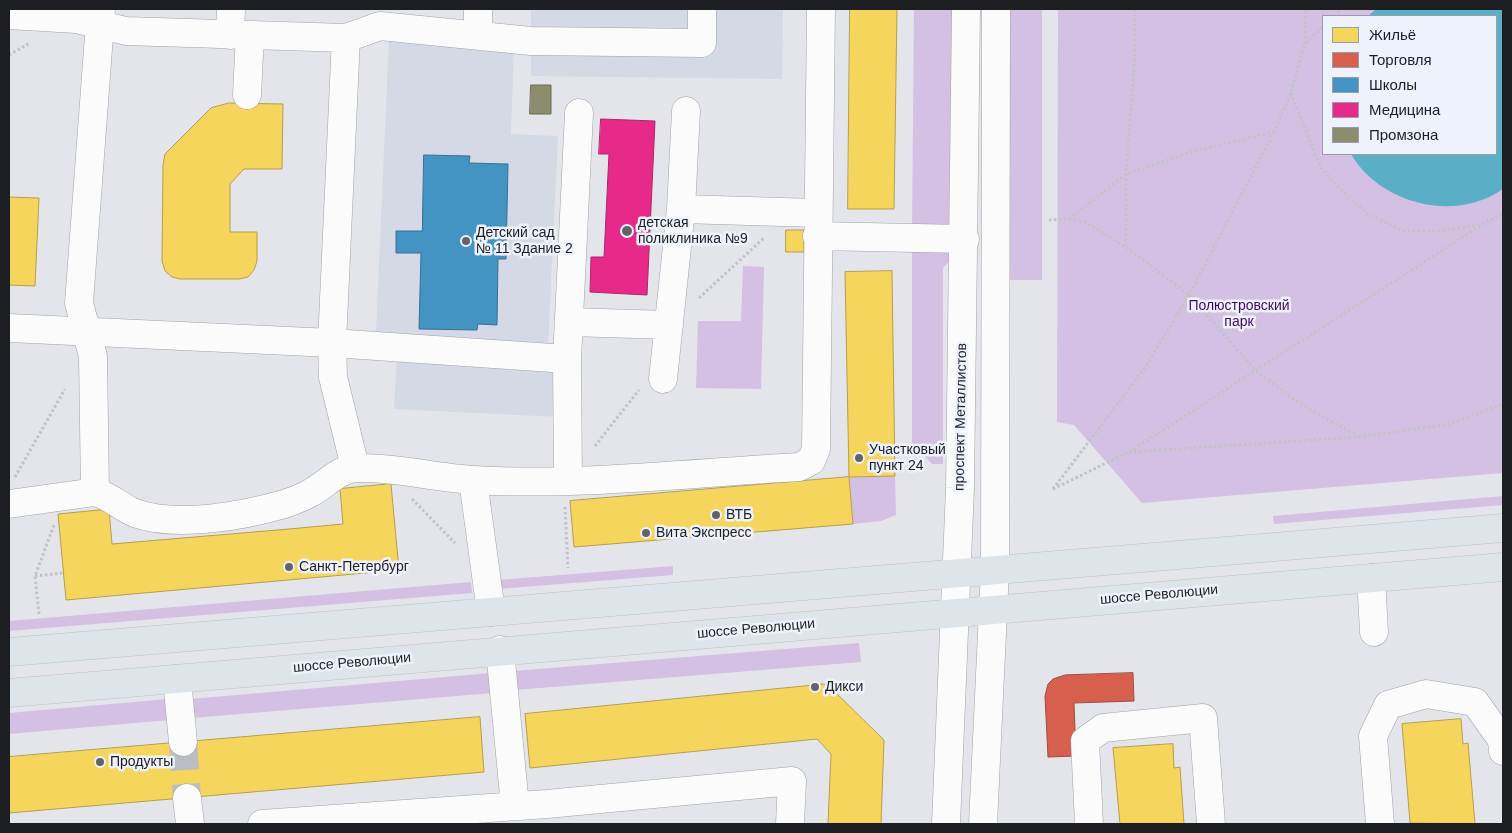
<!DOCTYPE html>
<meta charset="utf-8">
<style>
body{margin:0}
#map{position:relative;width:1512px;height:833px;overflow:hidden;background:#e4e5ea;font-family:Arial,sans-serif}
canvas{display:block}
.frame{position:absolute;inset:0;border:10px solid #1d1e22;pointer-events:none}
.legend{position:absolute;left:1322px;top:15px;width:175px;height:140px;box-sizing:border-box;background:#edf2fc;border:1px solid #9a9da5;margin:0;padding:6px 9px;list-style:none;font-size:15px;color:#1d1e22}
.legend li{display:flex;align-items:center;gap:10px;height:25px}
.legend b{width:25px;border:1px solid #9a9da5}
</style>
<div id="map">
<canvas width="1512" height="833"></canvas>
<div class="frame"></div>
<ul class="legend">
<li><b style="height:14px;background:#f6d55c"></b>Жильё</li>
<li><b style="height:14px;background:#d6604d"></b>Торговля</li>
<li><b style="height:14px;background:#4393c3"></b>Школы</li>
<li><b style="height:14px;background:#e7298a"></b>Медицина</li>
<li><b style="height:14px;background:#8c8c6e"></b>Промзона</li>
</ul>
</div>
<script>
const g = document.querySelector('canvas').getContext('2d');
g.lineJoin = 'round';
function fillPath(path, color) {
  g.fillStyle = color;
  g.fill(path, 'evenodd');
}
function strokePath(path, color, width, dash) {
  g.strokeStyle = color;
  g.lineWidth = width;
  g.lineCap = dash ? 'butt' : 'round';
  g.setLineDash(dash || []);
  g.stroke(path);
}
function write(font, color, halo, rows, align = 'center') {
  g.font = font + ' Arial,sans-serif';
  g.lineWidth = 5;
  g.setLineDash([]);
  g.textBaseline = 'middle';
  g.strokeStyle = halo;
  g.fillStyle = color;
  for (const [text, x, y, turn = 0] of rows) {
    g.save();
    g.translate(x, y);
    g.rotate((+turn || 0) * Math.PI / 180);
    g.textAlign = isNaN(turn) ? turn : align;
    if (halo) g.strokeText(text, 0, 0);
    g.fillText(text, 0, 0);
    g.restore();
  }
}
fillPath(new Path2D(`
 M531,9H783L782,79L531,76Z
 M389,39L514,44L511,134L558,136L547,367L562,369L559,417L394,409L397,355L375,354Z`), '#d4d9e5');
fillPath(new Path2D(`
 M914,9H952L951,230L912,229Z
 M1010,9H1042V280H1009Z
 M1058,9H1503V473L1142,503L1074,425L1057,422ZM1323,16H1496V154H1323Z
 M912,250L951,251V259L943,268V464H932L912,443Z
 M743,266L764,267L761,389L696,388L698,321H741Z
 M895,476L896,515L881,521L853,524L849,477Z
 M1503,496V505L1274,524L1273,516Z
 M673,566V575L498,589V580Z
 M471,582L472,593L9,631V621Z
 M859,643L861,662L515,690L514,671Z
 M491,673L493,693L192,718L190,699Z
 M168,699L170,720L9,734V713Z`), '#d4c0e3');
fillPath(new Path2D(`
 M1376,9H1503V189C1455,223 1380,204 1351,154H1496V16H1368Z`), '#5aaec6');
const homes = new Path2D(`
 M850,9H897L894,209H848Z
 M229,103L283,104L282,169H244L230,184V232H257V261L254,270L248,277L239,279H180L172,277L165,271L162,261L163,165L165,154L211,108Z
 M9,197L39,198L35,286L9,285Z
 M786,230H804V252H786Z
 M892,271L895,476L849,477L845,272Z
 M849,477L853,524L574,547L570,501Z
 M391,484L399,570L66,600L58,514L109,509L112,544L289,529L343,524L340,489Z
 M827,684L884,740L881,824H828L831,754L817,739L530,768L525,714Z
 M480,717L484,772L9,813V757Z
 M1461,719L1463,744L1468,743L1475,824L1410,823L1402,724Z
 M1173,744L1174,768L1180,767L1184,824H1120L1113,748Z`);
fillPath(homes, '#f6d55c');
strokePath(homes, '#b59e4b', 1);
const shops = new Path2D(`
 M1133,673L1134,701L1074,703L1076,756L1048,757L1045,696L1048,684L1053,679L1065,675Z`);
fillPath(shops, '#d6604d');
strokePath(shops, '#9e4c40', 1);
const schools = new Path2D(`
 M424,155L470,156L469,163L508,164L506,259H498L497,325L478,324L477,330L419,329L421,253H396V231H422Z`);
fillPath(schools, '#4393c3');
strokePath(schools, '#387093', 1);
const health = new Path2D(`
 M601,119L655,121L647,295L590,292L591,257H604L609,154H599Z`);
fillPath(health, '#e7298a');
strokePath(health, '#aa266b', 1);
const industry = new Path2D(`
 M531,85H551V114H530Z`);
fillPath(industry, '#8c8c6e');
strokePath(industry, '#6b6b57', 1);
strokePath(new Path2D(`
 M183,742L187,798`), '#bcbdc2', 28, [28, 14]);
const minor = new Path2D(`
 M9,15L76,19L126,31L346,38L380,26L531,41L702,43V9
 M230,35L231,9
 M478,35V9
 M346,38L332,343L333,377L355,467
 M247,95L250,35
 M681,209L686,111
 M817,236L965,239
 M569,322L669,325
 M9,328L332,343L567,359
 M663,379L681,209L817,213
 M473,480L491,612
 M568,481L567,359L579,113
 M95,492L93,356L79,303L101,9
 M9,504L95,492C111,496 121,508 135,513C176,528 243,516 284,504C293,501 304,497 312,492C326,484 340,468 358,468C397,467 435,478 474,480C582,486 691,473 799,467L811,461L816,449L821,9
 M1371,578L1374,632
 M500,650L515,806
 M177,679L183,742
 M187,798L190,824
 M262,824L547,804L792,781L790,824
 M946,824L960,488L966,9
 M983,824L995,569L996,9
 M1089,824L1085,741L1103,728L1203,718L1211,824
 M1380,824L1373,736L1388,705L1426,694L1475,702L1502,740L1503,751`);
const major = new Path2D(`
 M9,652L1503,528
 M9,693L1503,567`);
strokePath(minor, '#a0a1a5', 29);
strokePath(major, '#c0c0c3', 29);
strokePath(new Path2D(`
 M1334,16L1342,9
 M1306,43L1323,26
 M9,55L30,43
 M1291,93L1321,168L1340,189L1368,214L1404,231H1441L1483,224L1503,213
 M1069,219L1126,174L1194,151L1274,132
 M1049,220L1069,219L1085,222L1126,247L1189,295L1255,370L1302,405L1360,437
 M1126,246V174L1135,54V9
 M699,298L764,238
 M595,446L639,390
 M1129,452L1360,437L1449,424L1503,404
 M15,477L65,389
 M1053,489L1144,369L1189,295L1274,132L1291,93L1305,43L1306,9
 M1053,489L1129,452L1483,224
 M412,499L455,543
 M565,507L568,568
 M35,576L63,573
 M39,614L35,576L54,525`), '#c3c3c6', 3, [2.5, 2.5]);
strokePath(minor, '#fbfbfc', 28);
strokePath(major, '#dde4ea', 28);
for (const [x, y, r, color] of [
 [627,231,6,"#636468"],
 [466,241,5,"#636468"],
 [859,458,5,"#636468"],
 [716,515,5,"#636468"],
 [646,533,5,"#636468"],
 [289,567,5,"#636468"],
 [815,687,5,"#636468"],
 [100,762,5,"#636468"]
]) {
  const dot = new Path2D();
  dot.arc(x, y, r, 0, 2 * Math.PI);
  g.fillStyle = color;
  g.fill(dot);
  strokePath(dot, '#edf2fc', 2);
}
write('14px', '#1d1e22', '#edf2fc', [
 ["детская",638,223],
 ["поликлиника №9",638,239],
 ["Детский сад",476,233],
 ["№ 11 Здание 2",476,249],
 ["Участковый",869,450],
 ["пункт 24",869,466],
 ["ВТБ",726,515],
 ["Вита Экспресс",656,533],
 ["Санкт-Петербург",299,567],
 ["Дикси",825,687],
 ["Продукты",110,762]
], 'left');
write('14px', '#440a5f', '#edf2fc', [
 ["Полюстровский",1239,306],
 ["парк",1239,322]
]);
write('14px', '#1d1e22', '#edf2fc', [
 ["проспект Металлистов",961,417,-89],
 ["шоссе Революции",1159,595,-5],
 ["шоссе Революции",756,629,-5],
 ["шоссе Революции",352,663,-5]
]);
</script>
